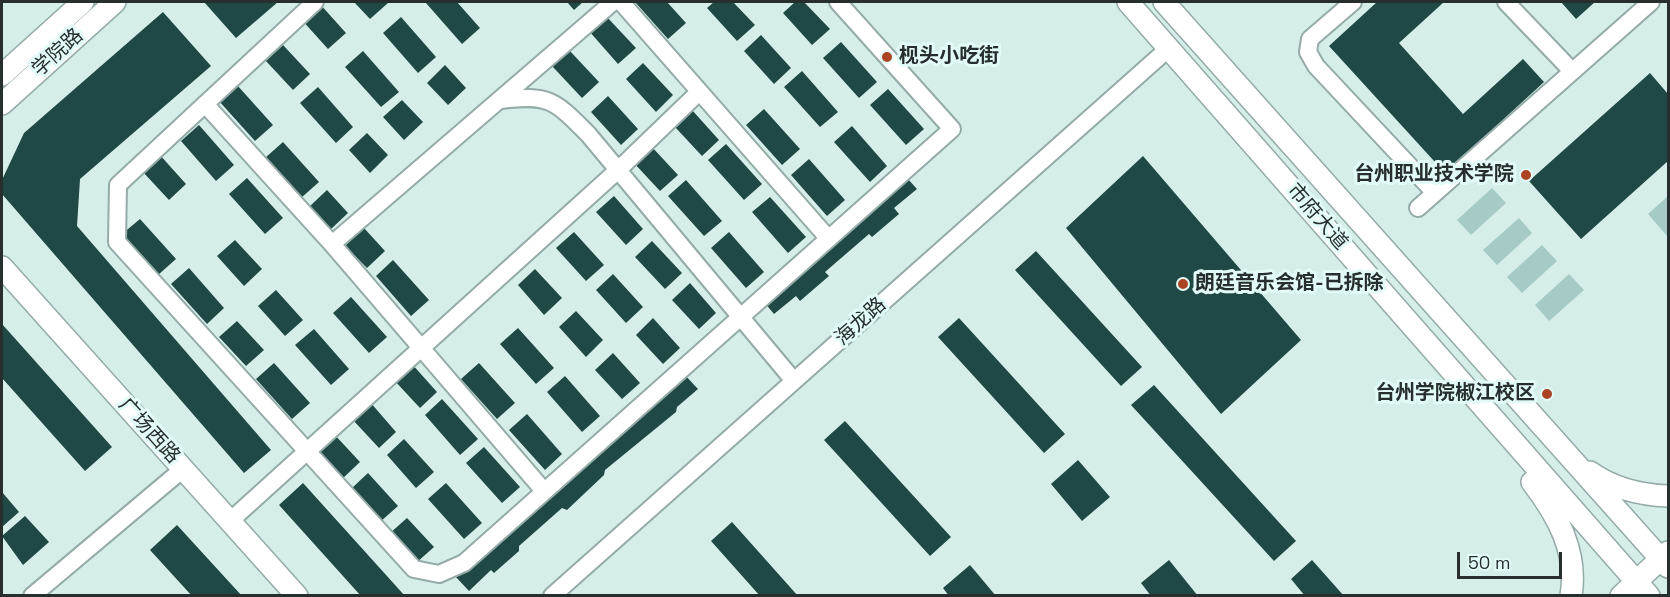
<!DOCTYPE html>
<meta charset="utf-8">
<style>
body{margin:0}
#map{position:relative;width:1670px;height:597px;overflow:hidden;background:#d5eeea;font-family:"Space Grotesk",sans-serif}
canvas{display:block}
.frame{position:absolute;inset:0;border:3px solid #262f2e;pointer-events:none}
.scale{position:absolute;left:1457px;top:552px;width:105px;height:27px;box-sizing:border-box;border:3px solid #262f2e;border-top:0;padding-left:8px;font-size:18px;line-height:21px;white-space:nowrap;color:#262f2e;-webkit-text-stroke:4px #e2fbf8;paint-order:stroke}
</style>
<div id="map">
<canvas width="1670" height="597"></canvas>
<div class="frame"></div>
<div class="scale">50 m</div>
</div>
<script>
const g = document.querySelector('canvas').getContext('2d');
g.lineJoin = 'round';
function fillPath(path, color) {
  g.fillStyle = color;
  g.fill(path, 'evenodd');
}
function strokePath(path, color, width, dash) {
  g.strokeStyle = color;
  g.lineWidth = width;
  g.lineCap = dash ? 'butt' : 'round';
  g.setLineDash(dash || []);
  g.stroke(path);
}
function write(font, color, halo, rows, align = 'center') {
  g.font = font + ' "Space Grotesk","Noto Sans SC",sans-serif';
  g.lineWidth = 6;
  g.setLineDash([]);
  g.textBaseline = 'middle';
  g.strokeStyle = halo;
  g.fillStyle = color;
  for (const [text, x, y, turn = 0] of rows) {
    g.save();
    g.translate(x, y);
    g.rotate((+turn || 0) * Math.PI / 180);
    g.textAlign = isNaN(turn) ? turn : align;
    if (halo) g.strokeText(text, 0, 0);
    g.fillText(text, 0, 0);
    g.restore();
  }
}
fillPath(new Path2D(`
 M1492,188L1506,203L1471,235L1457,220Z
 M1668,196V237L1648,214Z
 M1519,218L1532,233L1497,265L1483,250Z
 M1542,245L1557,261L1522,293L1507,277Z
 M1569,274L1584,290L1549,321L1535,305Z`), '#a6cac6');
fillPath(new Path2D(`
 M204,2H278L236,38Z
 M354,2H387L388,3L370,19Z
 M429,2H457L480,28L462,44L426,3Z
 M567,2H583L574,10Z
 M635,2H667L686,23L668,39Z
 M714,2H733L755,25L737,41L707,8Z
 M795,2H804L830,29L812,45L783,13Z
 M1377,2H1444L1399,43L1463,114L1523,59L1544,82L1445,173L1329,46Z
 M1561,2H1595L1576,19Z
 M319,3L346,33L328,49L301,19Z
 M163,12L211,66L80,179L77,226L271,450L244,473L2,194V180L24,133Z
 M606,16L636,48L618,64L589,31Z
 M401,17L436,57L418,73L383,33Z
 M761,35L791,68L774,84L744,51Z
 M841,42L877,82L859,98L823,58Z
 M283,45L310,74L293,90L266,61Z
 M569,50L599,82L582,98L552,66Z
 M363,51L399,92L381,107L345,67Z
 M643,63L673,95L656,112L626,79Z
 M445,65L466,88L448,105L427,83Z
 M802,71L838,112L820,127L784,87Z
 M1650,73L1668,94V161L1581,239L1529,181Z
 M237,85L273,125L255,141L219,101Z
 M318,87L353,127L336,143L300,103Z
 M888,89L924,129L906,145L870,105Z
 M608,96L638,129L621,145L591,112Z
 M402,100L423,122L404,140L383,117Z
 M764,109L800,149L782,165L746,125Z
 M692,110L719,140L702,156L675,127Z
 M199,125L234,165L216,181L181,141Z
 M852,126L887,166L870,182L834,142Z
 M367,133L388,155L370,173L349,150Z
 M283,142L319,182L301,198L265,158Z
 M726,144L762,184L744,200L708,160Z
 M651,146L678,175L660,191L633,162Z
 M159,154L186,184L169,200L142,171Z
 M1143,156L1301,340L1221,414L1066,228Z
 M809,159L845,200L827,216L791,175Z
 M247,178L283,218L265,234L229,194Z
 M907,178L917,189L894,208L899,214L872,237L869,234L825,272L829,276L800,301L796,296L774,314L764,302Z
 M686,180L722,221L704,236L668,196Z
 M327,190L348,213L330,230L309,207Z
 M614,196L643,229L626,245L596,212Z
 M770,197L806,237L788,253L752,212Z
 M140,219L176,259L158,275L122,234Z
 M364,228L385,251L367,268L345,246Z
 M574,232L604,265L586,281L556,248Z
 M729,232L764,272L746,288L711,248Z
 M235,240L262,269L244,286L217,256Z
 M652,241L682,273L665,289L635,257Z
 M1036,251L1142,367L1121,386L1015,270Z
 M393,260L429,300L411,316L376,276Z
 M189,268L224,308L207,324L171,284Z
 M535,269L562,298L544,315L518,285Z
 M613,274L643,307L626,323L596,290Z
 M690,283L716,313L699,329L672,300Z
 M276,290L303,320L285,336L258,306Z
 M351,297L387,337L369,353L333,313Z
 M576,311L603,340L586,357L559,327Z
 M653,318L680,348L663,364L636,335Z
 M959,318L1065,434L1044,453L938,337Z
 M237,321L264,350L246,366L219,337Z
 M2,324L112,447L85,471L2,378Z
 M518,328L554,368L536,384L500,344Z
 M314,329L349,369L331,385L295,345Z
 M613,353L640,383L622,399L595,370Z
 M274,363L310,403L292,419L256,379Z
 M411,363L437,392L420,408L393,379Z
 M479,363L515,403L497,419L461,379Z
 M683,373L698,389L677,407L676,412L605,470L604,475L567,510L562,508L519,546V551L494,573L491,570L469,591L455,576Z
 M565,376L600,416L582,432L547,392Z
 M1154,385L1296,541L1274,561L1131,405Z
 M442,399L478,439L460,455L425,415Z
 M370,402L396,432L379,448L352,419Z
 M527,414L562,454L545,470L509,430Z
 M845,421L951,537L930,556L824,440Z
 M333,433L360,462L342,479L315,449Z
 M404,439L434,472L416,488L387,455Z
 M484,447L520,487L502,503L466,463Z
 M1078,460L1110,497L1082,521L1051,484Z
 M368,473L398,506L380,522L351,489Z
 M303,483L405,596H361L279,505Z
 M446,483L482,523L464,539L428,499Z
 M2,492L19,512L2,527Z
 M25,516L49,542L23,565L2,536Z
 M407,518L434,547L416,563L389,534Z
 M732,522L798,596H760L711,541Z
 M177,525L242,596H192L150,550Z
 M1169,560L1198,596H1151L1141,583Z
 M1312,560L1344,596H1305L1291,579Z
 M970,565L996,596H949L943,588Z`), '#204844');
const minor = new Path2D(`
 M315,2L118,185L117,242L414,569L439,574L464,563L952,129L838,2
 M621,2L828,238
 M1353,2L1310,39L1308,52L1316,66L1435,193
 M1506,2L1571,70
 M501,100C550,94 555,101 588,134L794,381
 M205,104L332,244L544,491
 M1418,208L1651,2
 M332,244L613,2
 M230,521L618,170L699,92
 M32,596L183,469
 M552,596L1169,48`);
const major = new Path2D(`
 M1128,2L1649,596
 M1164,2L1668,567
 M2,75L83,2
 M2,104L115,2
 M2,267L297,596
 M1590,472C1614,489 1640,495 1668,496
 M1532,482C1558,516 1578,552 1571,596
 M1621,596L1668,552`);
strokePath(minor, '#94aba8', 20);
strokePath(major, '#94aba8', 24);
strokePath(minor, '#fff', 16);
strokePath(major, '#fff', 21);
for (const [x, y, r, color] of [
 [887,57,6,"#ac4423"],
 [1526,175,6,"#ac4423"],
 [1183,284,6,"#ac4423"],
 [1547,394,6,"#ac4423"]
]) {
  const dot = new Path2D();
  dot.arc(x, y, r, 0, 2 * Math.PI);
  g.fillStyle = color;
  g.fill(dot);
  strokePath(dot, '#e2fbf8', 2);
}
write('20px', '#262f2e', '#e2fbf8', [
 ["学院路",58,53,-42],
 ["市府大道",1317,217,49],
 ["海龙路",861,322,-42],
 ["广场西路",149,431,48]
]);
write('bold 20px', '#262f2e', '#e2fbf8', [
 ["枧头小吃街",899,57],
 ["台州职业技术学院",1514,175,"right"],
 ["朗廷音乐会馆-已拆除",1195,284],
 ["台州学院椒江校区",1535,394,"right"]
], 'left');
</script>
